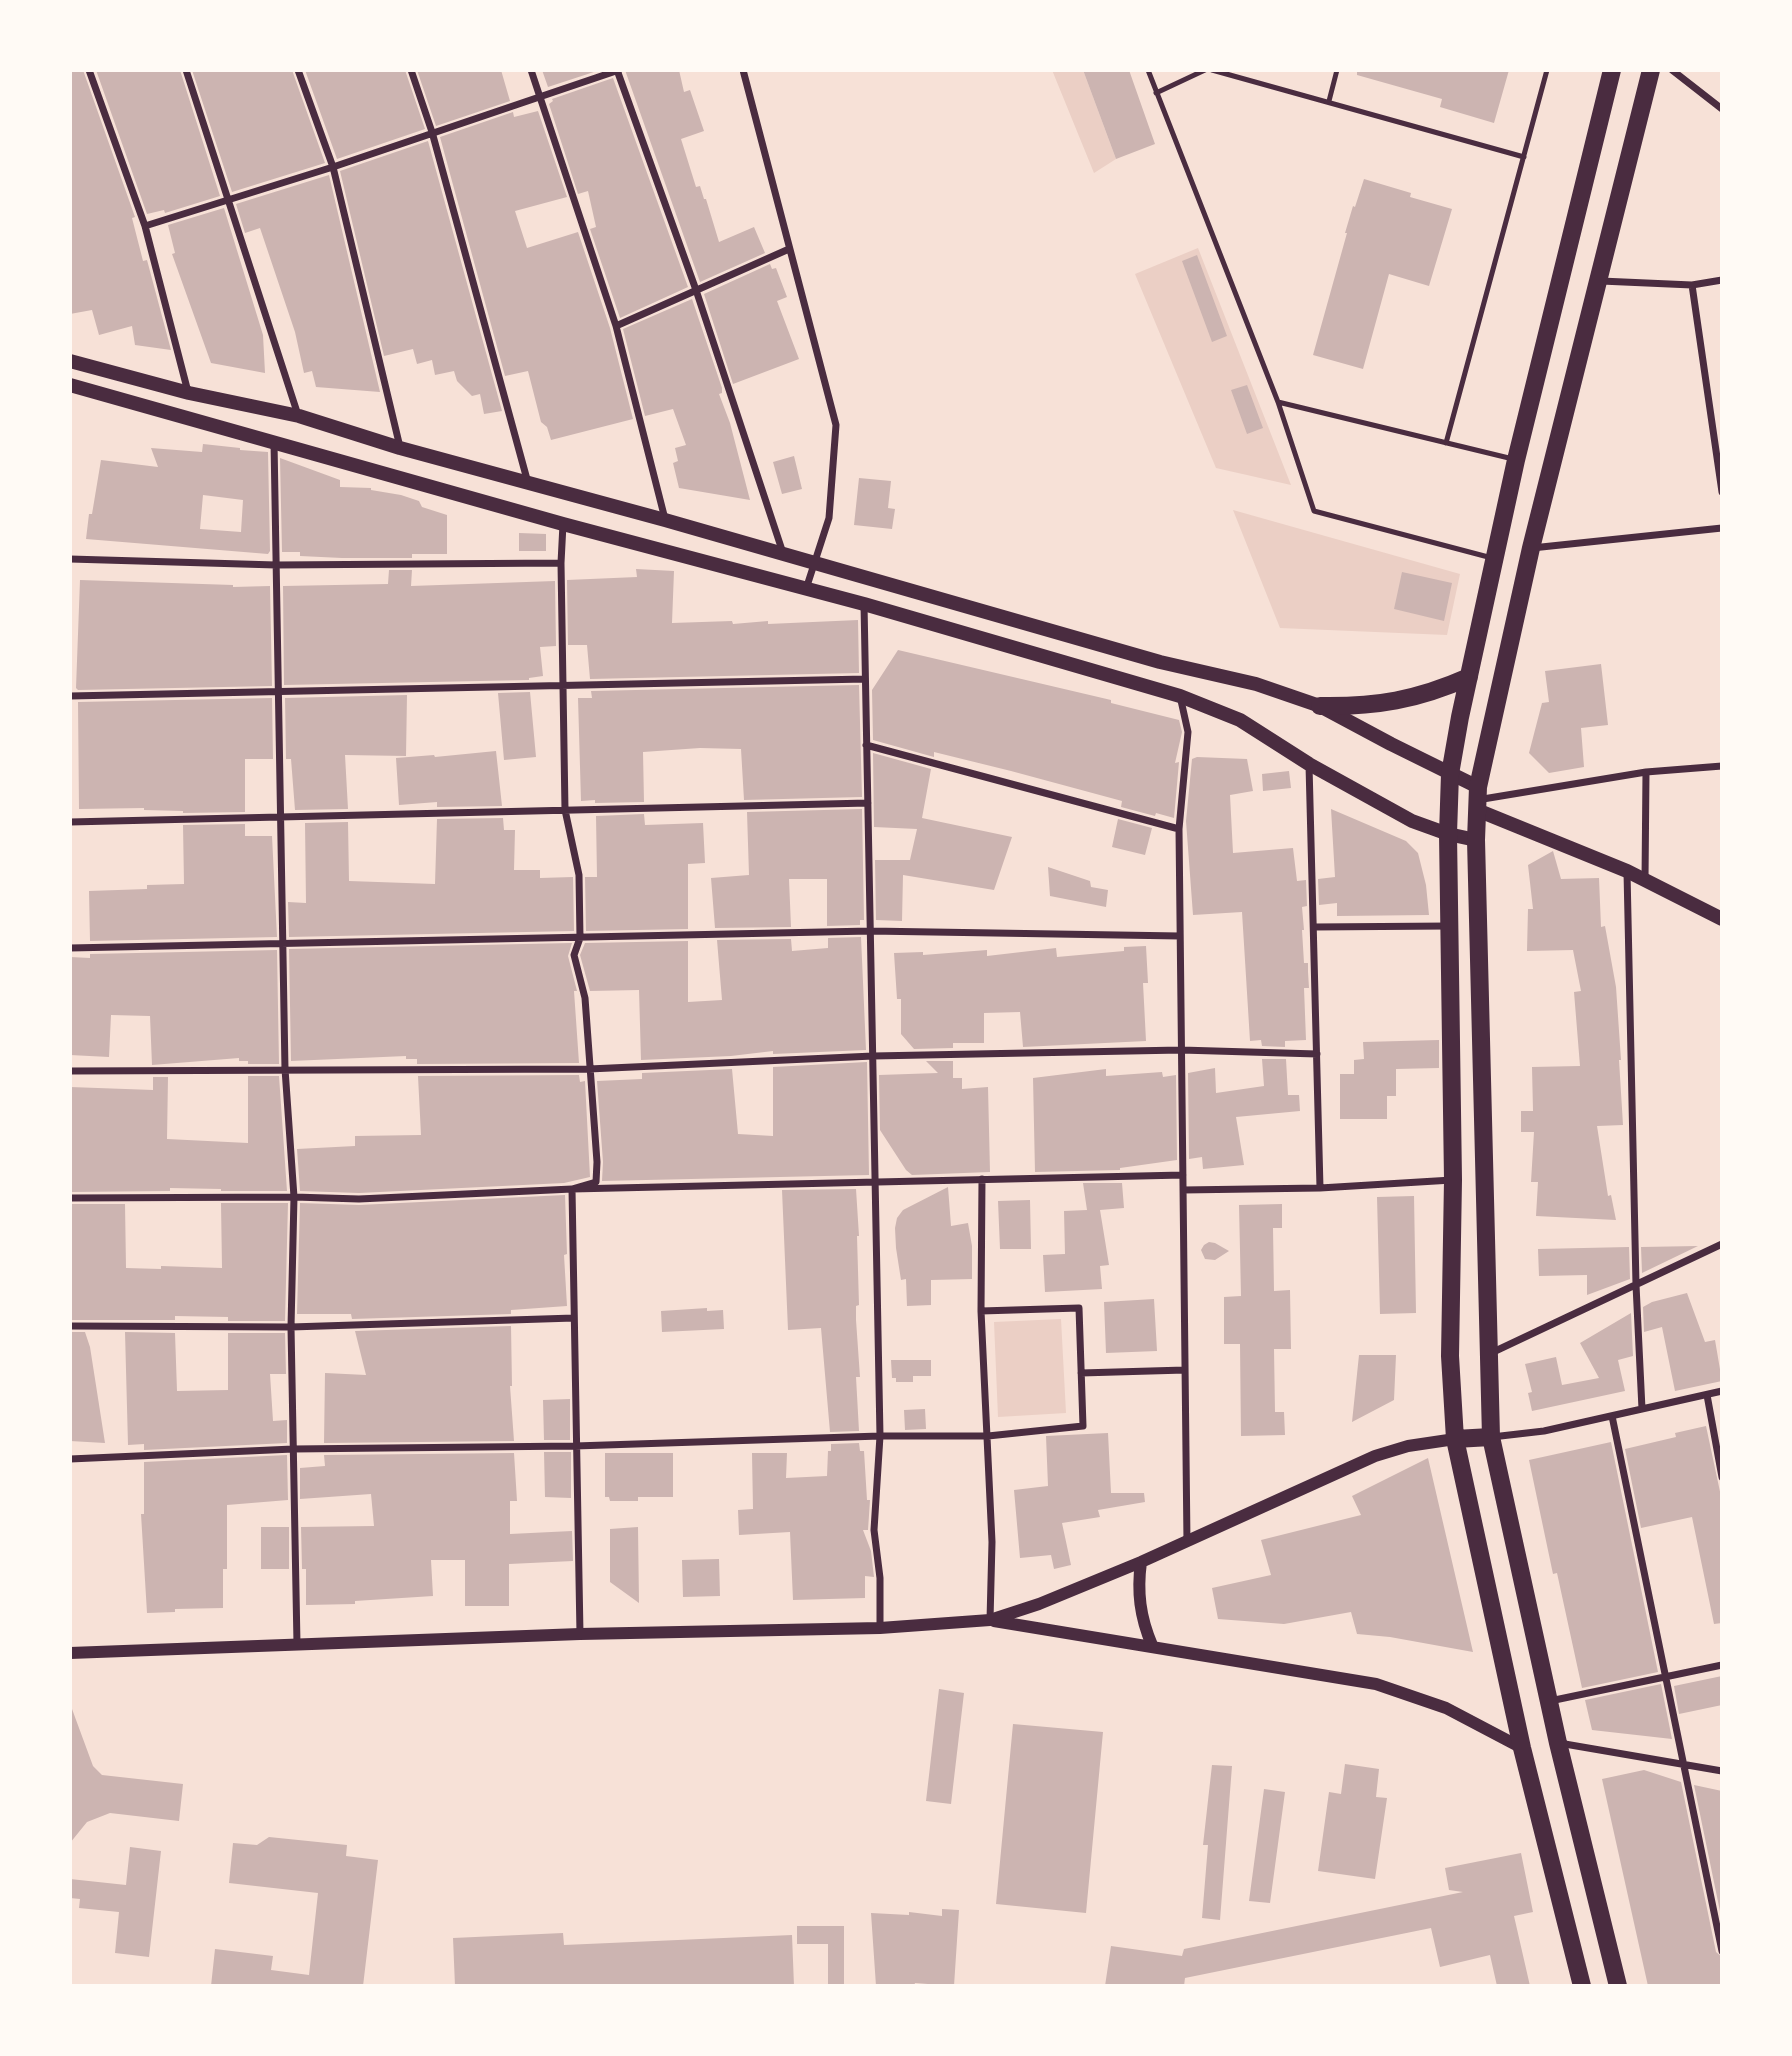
<!DOCTYPE html>
<style>
body{margin:0}
#map{position:relative;width:1792px;height:2056px;overflow:hidden;background:#f7e1d7;font-family:Signika,sans-serif}
canvas{display:block}
.frame{position:absolute;inset:0;border:72px solid #fffaf5;pointer-events:none}
</style>
<div id="map">
<canvas width="1792" height="2056"></canvas>
<div class="frame"></div>
</div>
<script>
const g = document.querySelector('canvas').getContext('2d');
g.lineJoin = 'round';
function fillPath(path, color) {
  g.fillStyle = color;
  g.fill(path, 'evenodd');
}
function strokePath(path, color, width, dash) {
  g.strokeStyle = color;
  g.lineWidth = width;
  g.lineCap = dash ? 'butt' : 'round';
  g.setLineDash(dash || []);
  g.stroke(path);
}
fillPath(new Path2D(`
 M1052,70H1083L1116,159L1094,173Z
 M1198,248L1291,485L1216,468L1135,274Z
 M1233,510L1460,574L1447,635L1280,628Z
 M1061,1319L1066,1413L998,1417L994,1322Z`), '#ebcfc5');
fillPath(new Path2D(`
 M70,70H83L135,217L132,218L143,261L147,260L171,350L135,345L132,326L99,335L92,310L70,314Z
 M96,70H180L220,196L165,213L164,210L147,214Z
 M192,70H292L325,163L232,192Z
 M305,70H405L425,129L337,159Z
 M417,70H501L510,101L436,126Z
 M542,70H600L548,87Z
 M625,70H679L684,92L690,90L704,131L681,139L696,187L700,186L704,199H706L719,242L754,227L765,253L700,282Z
 M1083,70H1129L1155,144L1116,159Z
 M1357,70H1509L1494,123L1440,107L1442,99L1357,75Z
 M613,78L688,287L620,318L590,229L596,227L588,191L578,194L549,104L553,101L552,99Z
 M538,111L567,197L515,211L527,248L578,232L610,328L633,419L551,440L547,427L541,422L528,371L505,376L440,137L513,112L514,117Z
 M428,141L502,411L484,414L480,394L472,396L457,381L454,371L435,375L432,360L417,364L413,349L384,356L340,171Z
 M329,175L380,392L316,387L312,371L304,373L295,332L260,228L245,233L236,204Z
 M1364,179L1411,193L1410,197L1452,209L1429,286L1389,274L1363,369L1313,355L1347,233H1345L1353,206L1355,207Z
 M224,208L263,335L265,373L211,363L172,254L175,253L168,225Z
 M1197,255L1227,336L1212,342L1182,261Z
 M770,264L772,269L776,268L787,297L777,301L799,359L733,384L704,294Z
 M692,299L722,388V393L719,394L730,423L750,500L679,488L673,463L678,461L675,448L686,445L673,409L645,416L623,329Z
 M1247,385L1263,428L1247,434L1231,390Z
 M203,444L240,448V450L268,452L270,551L268,554L86,539L89,514H92L101,460L158,467L151,448L202,452ZM203,495L243,500L241,532L200,529Z
 M794,456L802,489L782,494L773,462Z
 M280,458L340,480V487L371,488V490L401,495L419,501L422,507L447,515V554H412V558H342L300,556V552H282Z
 M859,478L891,481L888,508L895,509L892,529L854,525Z
 M519,533L546,534V551H519Z
 M636,569L674,571L672,623L732,621L733,624L768,621V624L858,620L859,673L590,679L587,645H568L567,580L637,577Z
 M389,570H412L411,586L555,581L556,646L540,647L543,676L529,678V680L284,685L283,586L388,584Z
 M1402,572L1452,583L1444,621L1394,609Z
 M80,580L233,585V587L270,586L272,686L78,690L76,688Z
 M898,650L1111,700V703L1179,720L1182,732L1175,763L1179,762L1174,818L1156,813L1155,816L1121,807L1122,801L1011,771L934,752V757L873,740L872,690Z
 M1601,664L1608,725L1581,728L1584,767L1549,773L1529,753L1542,703L1549,702L1545,671Z
 M859,685L862,797L744,800L741,749L700,748L643,752L644,802L595,803V800L581,801L578,698H592L591,691Z
 M530,692L536,757L504,760L498,693Z
 M407,695L406,756L345,755L348,809L295,810L291,759H286L285,698Z
 M272,698L273,759H245V812L183,813V811L144,810V808L79,809L78,702Z
 M496,751L502,806L437,807V802L399,805L396,758L434,755L435,757Z
 M873,753L931,769L922,818L1012,837L994,890L903,875L902,921L876,920L875,860H910L917,829L874,827Z
 M1197,757L1247,759L1253,791L1230,795L1233,853L1293,848L1297,881L1306,880L1307,906L1302,907L1304,930H1302L1304,963H1308V972L1309,988H1304L1306,1040L1285,1041V1047L1262,1046L1261,1040L1250,1041L1242,912L1193,915L1186,821L1192,759Z
 M1289,771L1291,788L1263,791L1262,774Z
 M862,809L864,920H860V925L827,926V879H789L791,927L715,928L711,878L749,875L747,812Z
 M1331,809L1406,841L1418,853L1426,885L1429,915L1337,916V903L1319,905L1318,879L1335,877Z
 M644,814L645,825L703,823L705,863L688,864V929L586,931L585,877H597L596,816Z
 M503,818L504,830H515L514,870H540V878L573,877L574,931L289,937L288,902L306,903L305,823L348,822L349,881L435,884L437,819Z
 M1118,819L1152,828L1145,855L1112,847Z
 M245,824V836H272L277,937L90,941L89,891L147,889V885L184,884L183,825Z
 M1553,851L1561,879L1599,878L1601,927L1605,926L1616,987L1621,1060H1619L1623,1125L1597,1126L1608,1196L1611,1195L1616,1220L1536,1216L1538,1182H1531L1534,1132H1521V1111H1533L1532,1067L1580,1066L1574,992L1581,991L1573,950L1527,951L1528,909H1533L1528,865Z
 M1048,867L1090,881L1091,887L1108,890L1106,907L1050,896Z
 M861,937L866,1050L773,1054V1051L731,1056L641,1060L639,990L590,991L580,955L585,943L688,941V1002L722,1000L717,940L791,939L792,951L828,948V938Z
 M572,943L568,956L577,991H574L579,1063L417,1064V1059H406V1056L291,1061L289,949Z
 M1146,946L1148,983H1143L1146,1041L1023,1047L1020,1012L984,1013V1043H953V1048L914,1049L901,1034V999H897L894,953L923,952V955L987,950V956L1056,948L1057,957L1124,951V947Z
 M277,950L279,1064H248V1061H239V1058L152,1065L150,1016L111,1015L109,1057L70,1055V957L90,958V954Z
 M1439,1040V1068L1396,1069V1096H1387V1119H1340V1074H1354V1060L1364,1059L1363,1042Z
 M1262,1059H1286L1288,1095H1299L1300,1111L1236,1117L1244,1165L1203,1169L1202,1157L1189,1159L1188,1073L1215,1068L1216,1093L1264,1086Z
 M926,1061H953V1078H962V1089L988,1087L990,1172L912,1175L906,1170L880,1130L879,1075L938,1073Z
 M867,1062L869,1175L602,1181L603,1162L597,1081L642,1079V1073L732,1069L738,1134L773,1136V1067Z
 M1106,1069V1076L1162,1072L1163,1077L1176,1075L1177,1160L1120,1168V1170L1035,1172L1033,1078Z
 M579,1075L580,1082L585,1081L590,1177L564,1183L359,1193L300,1191L297,1149L355,1146V1136L421,1135L418,1076Z
 M248,1076H279L287,1191H221V1189L170,1188V1191L70,1192V1087L153,1090V1077H168L167,1139L248,1143Z
 M1083,1183H1122L1124,1208L1100,1210L1109,1265L1100,1266L1102,1289L1045,1292L1043,1255L1065,1254L1064,1211L1087,1210Z
 M948,1187L951,1226L968,1223L972,1246V1279L931,1280V1305L907,1306L906,1279L901,1280L896,1248L895,1228L897,1218L903,1210Z
 M856,1189L859,1236H857L859,1305L856,1306V1320L860,1377H856L859,1431L830,1432L821,1328L788,1330L782,1190Z
 M565,1195L567,1254L564,1255L567,1306L511,1310V1314L352,1319L351,1314H297L300,1203L359,1205Z
 M1414,1196L1416,1313L1380,1314L1377,1197Z
 M1030,1200L1031,1249H1000L998,1201Z
 M221,1203H288L285,1321H228V1317L175,1316V1320H70V1204H125L126,1268L161,1269V1266L222,1268Z
 M1282,1204V1228H1273L1274,1291L1290,1290L1291,1349H1274L1275,1412H1284L1285,1435L1241,1436L1240,1344H1224V1297L1241,1296L1239,1205Z
 M1209,1242L1215,1243L1229,1251L1215,1260L1205,1259L1201,1250L1204,1245Z
 M1698,1246L1642,1273L1641,1247Z
 M1629,1247L1630,1279L1587,1295V1275L1539,1276L1538,1249Z
 M1687,1293L1705,1342L1715,1340L1722,1381L1675,1391L1662,1327L1644,1332L1643,1307L1652,1302Z
 M1154,1299L1157,1351L1106,1353L1104,1302Z
 M707,1308V1311L723,1310L724,1329L662,1332L661,1311Z
 M1631,1313L1633,1356L1618,1360L1625,1391L1532,1411L1528,1393L1532,1392L1525,1364L1556,1357L1562,1385L1599,1378L1580,1343Z
 M511,1326L512,1386H510L514,1441L324,1443L325,1373L366,1375L355,1331Z
 M70,1332H85L90,1347L105,1443L70,1441Z
 M125,1332L175,1333L177,1391L228,1390V1333H285L286,1374H270L273,1421L287,1420V1443L144,1450V1444L128,1445Z
 M1359,1355H1396L1394,1400L1352,1422Z
 M891,1360H931V1376H913V1382H896V1378H892Z
 M570,1399V1440H544L543,1400Z
 M925,1409L926,1429L905,1430L904,1410Z
 M1706,1426L1722,1501V1623L1714,1624L1692,1517L1641,1528L1625,1449L1676,1437L1675,1433Z
 M1108,1433L1111,1493H1144L1145,1502L1098,1510L1100,1517L1062,1523L1071,1565L1054,1569L1051,1555L1020,1558L1014,1490L1048,1486L1046,1436Z
 M1611,1442L1658,1672L1582,1688L1557,1573L1553,1574L1529,1460Z
 M859,1443L860,1451H864L867,1500H870L868,1530H863L871,1551L874,1577L865,1576V1598L793,1600L790,1532L739,1535L738,1510L753,1509L752,1453H787L786,1478L827,1476L828,1451H831V1444Z
 M544,1452H571V1498L545,1497Z
 M514,1453L517,1501H510V1534L572,1531L573,1561L509,1564V1606H465V1560H431L433,1596L355,1601V1604L306,1605V1569H302L301,1527L374,1526L371,1494L300,1499V1468L325,1466L324,1455Z
 M605,1453H673V1497H638V1501H610L609,1497H605Z
 M287,1455L288,1500L227,1505V1569H223V1608L175,1609V1612L147,1613L141,1514H144V1462Z
 M1428,1458L1473,1652L1390,1637L1357,1634L1351,1612L1284,1624L1218,1619L1212,1588L1271,1575L1261,1540L1361,1515L1352,1496Z
 M261,1527H289V1569H261Z
 M638,1527L639,1603L610,1582V1529Z
 M719,1559L720,1596L683,1597L682,1560Z
 M1722,1676V1705L1679,1714L1674,1686Z
 M1661,1684L1672,1739L1592,1730L1585,1700Z
 M939,1689L964,1693L951,1804L926,1801Z
 M72,1709L93,1766L102,1775L183,1784L179,1821L110,1813L87,1822L70,1843Z
 M1013,1724L1103,1732L1086,1913L996,1904Z
 M1345,1764L1379,1769L1376,1797L1387,1798L1375,1879L1318,1871L1329,1792L1341,1794Z
 M1212,1765L1232,1766L1220,1920L1202,1918L1208,1845H1203Z
 M1644,1770L1681,1782L1716,1952L1722,1957V1986H1648L1602,1779Z
 M1694,1785L1722,1791V1921Z
 M1264,1789L1285,1792L1270,1903L1249,1901Z
 M269,1837L347,1845L346,1856L378,1860L363,1986H211L215,1949L273,1956L271,1970L309,1975L318,1893L229,1883L233,1843L257,1845Z
 M130,1847L161,1851L149,1957L115,1953L119,1912L79,1908L80,1899L70,1898V1879L126,1885Z
 M1521,1853L1533,1912L1514,1916L1530,1986H1497L1490,1955L1440,1967L1431,1928L1185,1978L1184,1986H1105L1111,1946L1182,1956L1184,1949L1463,1892L1449,1890L1445,1868Z
 M942,1909L959,1910L954,1986L915,1983L914,1986H876L871,1913L909,1915V1912L942,1916Z
 M797,1926H844V1986H828V1944H797Z
 M563,1933L564,1945L792,1935L794,1986H455L453,1938Z`), '#ccb4b1');
strokePath(new Path2D(`
 M1148,70L1278,402L1513,459
 M1212,70L1524,157
 M1156,93L1205,70
 M1329,101L1337,70
 M1278,402L1314,511L1492,558
 M1446,443L1547,70`), '#4a2c40', 5);
strokePath(new Path2D(`
 M89,70L145,226L188,392
 M186,70L298,415
 M298,70L333,167L400,447
 M411,70L432,132L528,483
 M531,70L616,326L665,519
 M617,70L696,290L783,553
 M743,70L836,425L829,518L806,589
 M1672,70L1722,109
 M145,226L333,167L619,70
 M1601,281L1692,285L1722,280
 M1692,285L1722,492
 M616,326L789,249
 M274,442L285,1069L294,1197L291,1327L297,1644
 M563,524L561,563L565,810L579,875L580,938L574,955L585,998L597,1162L596,1182L572,1189L580,1634
 M1532,548L1722,528
 M70,559L276,565L561,563
 M864,604L880,1436L874,1530L880,1578V1628
 M70,696L865,679
 M1180,696L1188,732L1179,829L1187,1542
 M866,745L1179,829
 M1309,765L1320,1188
 M1477,800L1646,772L1722,766
 M70,822L868,803
 M1627,872L1636,1285L1642,1409
 M1645,880L1646,772
 M1314,927L1449,926
 M70,948L870,931L1180,936
 M70,1071L589,1069L873,1056L1181,1050L1317,1054
 M982,1179L981,1311L992,1542L990,1620
 M1183,1190L1320,1188L1452,1180
 M70,1198L294,1197L359,1199L572,1189L1183,1175
 M70,1326L291,1327L574,1318
 M1489,1354L1722,1244
 M1081,1373L1185,1370
 M1707,1395L1722,1477
 M1612,1416L1722,1951
 M1492,1437L1544,1431L1722,1391
 M70,1459L293,1449L575,1446L880,1436H988L1083,1426L1079,1308L981,1311
 M1550,1701L1722,1665
 M1559,1743L1722,1771`), '#4a2c40', 7);
strokePath(new Path2D(`
 M1141,1562C1137,1592 1140,1617 1152,1645
 M994,1621L1376,1684L1446,1708L1522,1748
 M70,1653L580,1634L880,1628L990,1620L1039,1604L1141,1562L1375,1456L1408,1446L1455,1439`), '#4a2c40', 12);
strokePath(new Path2D(`
 M70,361L189,393L299,416L400,448L665,520L1160,662L1256,684L1320,706L1391,744L1478,787
 M70,385L563,524L864,604L1180,696L1240,720L1309,764L1412,821L1448,834L1476,840
 M1477,810L1627,871L1722,919`), '#4a2c40', 14);
strokePath(new Path2D(`
 M1320,706C1376,707 1417,700 1469,677
 M1455,1439L1491,1437
 M1582,1986L1522,1748L1455,1439L1450,1356L1453,1180L1448,834L1450,774L1460,717L1516,460L1612,70
 M1618,1986L1558,1743L1491,1437L1476,840L1478,787L1531,548L1651,70`), '#4a2c40', 18);
</script>
